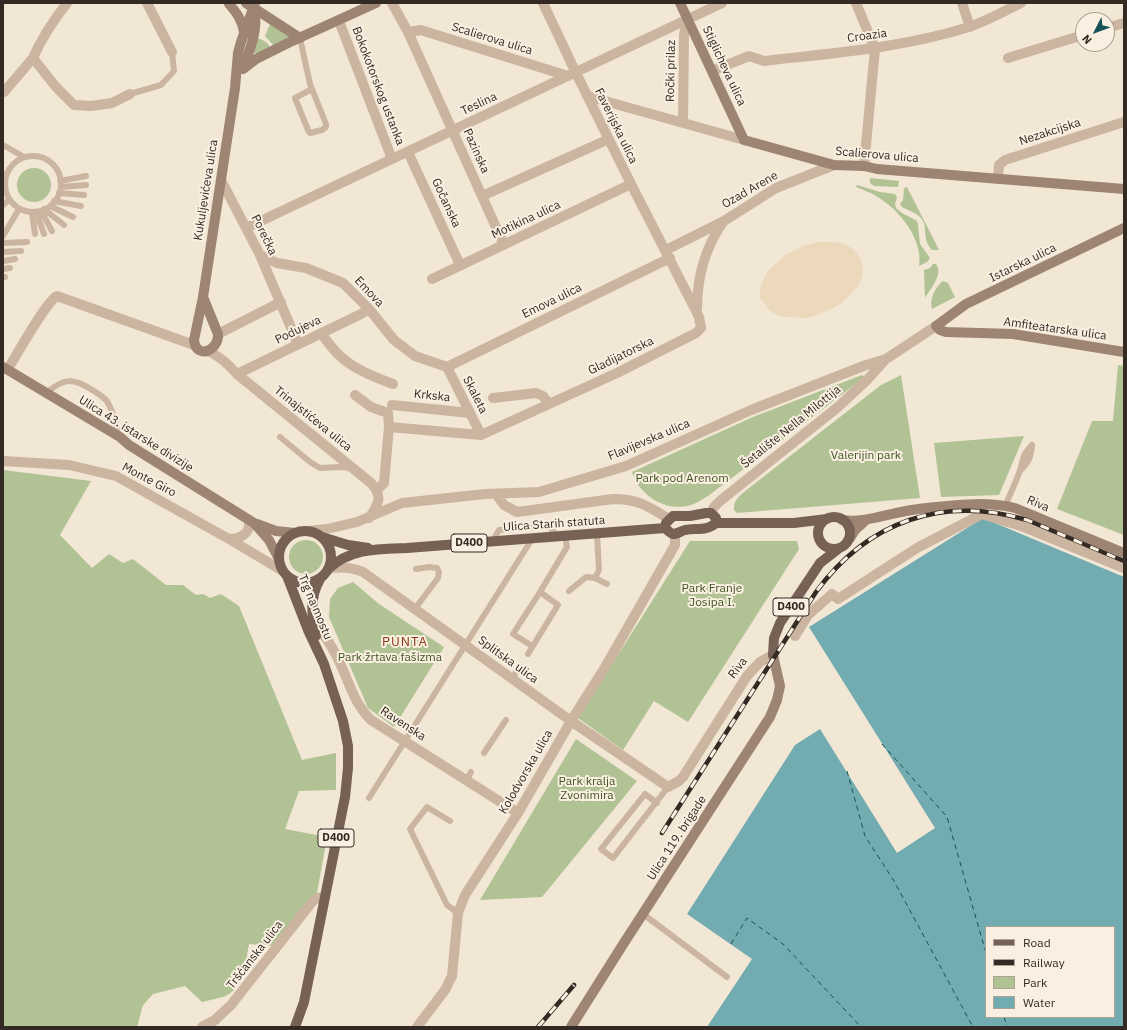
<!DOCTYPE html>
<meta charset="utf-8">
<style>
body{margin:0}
#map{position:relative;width:1127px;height:1030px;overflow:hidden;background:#f2e6d5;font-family:"IBM Plex Sans",sans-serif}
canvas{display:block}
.frame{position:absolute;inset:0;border:4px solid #342a24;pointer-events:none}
.legend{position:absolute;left:985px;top:926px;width:130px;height:92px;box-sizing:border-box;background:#faf0e1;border:1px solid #aba195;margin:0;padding:5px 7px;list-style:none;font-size:12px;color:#342a24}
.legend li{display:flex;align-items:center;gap:8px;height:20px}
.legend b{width:20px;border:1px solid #aba195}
.north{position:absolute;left:1075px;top:12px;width:40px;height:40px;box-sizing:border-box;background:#faf0e1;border:1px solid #aba195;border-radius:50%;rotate:228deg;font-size:11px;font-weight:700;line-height:16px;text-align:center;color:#342a24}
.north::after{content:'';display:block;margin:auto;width:14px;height:18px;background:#175158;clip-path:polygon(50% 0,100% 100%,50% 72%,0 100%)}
</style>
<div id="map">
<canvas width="1127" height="1030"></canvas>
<div class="frame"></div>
<ul class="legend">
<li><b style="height:5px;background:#776154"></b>Road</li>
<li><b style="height:5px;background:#342a24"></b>Railway</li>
<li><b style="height:11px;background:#b1c294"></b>Park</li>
<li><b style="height:11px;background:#72acb1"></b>Water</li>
</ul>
<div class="north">N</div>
</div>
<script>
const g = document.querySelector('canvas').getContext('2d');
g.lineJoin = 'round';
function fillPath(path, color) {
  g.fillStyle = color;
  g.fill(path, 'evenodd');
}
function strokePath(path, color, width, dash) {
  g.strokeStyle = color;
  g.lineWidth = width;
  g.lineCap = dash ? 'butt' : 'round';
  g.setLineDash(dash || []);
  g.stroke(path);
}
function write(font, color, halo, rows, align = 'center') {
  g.font = font + ' "IBM Plex Sans",sans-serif';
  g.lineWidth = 4;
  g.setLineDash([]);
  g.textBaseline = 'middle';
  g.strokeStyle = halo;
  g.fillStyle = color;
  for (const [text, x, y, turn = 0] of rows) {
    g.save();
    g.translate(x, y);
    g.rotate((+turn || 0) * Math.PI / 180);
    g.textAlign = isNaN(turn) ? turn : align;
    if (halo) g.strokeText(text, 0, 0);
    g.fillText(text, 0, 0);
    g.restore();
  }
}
fillPath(new Path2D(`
 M270,24L290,35V38L274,46L265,36Z
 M256,38C262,39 265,41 269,45V48L256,54L253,51Z
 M17 185a17 17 0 1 1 34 0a17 17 0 1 1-34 0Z
 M870,178L899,181L898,187L874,186L870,183Z
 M857,185L880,192L895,194L897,197L895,204L896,208L902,213L917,221L918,225L920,244L930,258L927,262L919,266C924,240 898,208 876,196C870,192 863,190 856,187Z
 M907,187L939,250H932C920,237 930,225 919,216C914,212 907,210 902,207L900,204L903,200L904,188Z
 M933,264H936C944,274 930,289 925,298L924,270L930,268Z
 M943,281L948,283L955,297L932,309C929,300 935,287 943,281Z
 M1118,365L1124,366V535L1057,509L1092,421H1113Z
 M862,375L865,377L708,496C702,499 697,503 691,505C671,511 651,502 639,486C636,482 634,476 632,472L753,417Z
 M901,375L920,498L737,513L734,510C733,502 738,497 744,492L881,385Z
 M1024,436L999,495L941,497L934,443Z
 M3,470L91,481L60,535L92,568L109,554L123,563L133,559L166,585H183L196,595L203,594L210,598L221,594L239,606L302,760L336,753V790L299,791L285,829L327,837L317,893L275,946L249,944C245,963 245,989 223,997C216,999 209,1000 202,1002L185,986L153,994L143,1005L137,1027H3Z
 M289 557a17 17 0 1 1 34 0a17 17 0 1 1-34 0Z
 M690,541H797L799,549L688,722L654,701L623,750L578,718Z
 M353,582L379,604L444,647L394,727L368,708L329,617L330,599L338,588Z
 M576,739L637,781L542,897L480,900Z`), '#b1c294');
fillPath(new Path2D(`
 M820,242H832L842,243L850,247L857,253L862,262L863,269L862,277L859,285L843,302L833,308L814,316L806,318L787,317L777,315L769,310L760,298V288L767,272L784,256L793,251L806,245Z`), '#ecd8ba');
fillPath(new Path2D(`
 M983,518L1124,577V1027H707L752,959L687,914L795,745L820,729L897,853L935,828L809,627ZM986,927H1114V1017H986Z`), '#72acb1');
strokePath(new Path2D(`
 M882,744L947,817L986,953
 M847,771L865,836L894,881L973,1027
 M731,944L747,918L783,944L861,1027
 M1004,1017L1007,1027`), '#175158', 1, [5, 4]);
strokePath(new Path2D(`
 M300,38L310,84L326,124V127L322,130L310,133L308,130L295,98L312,89
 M130,94L161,85L174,71L172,52
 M3,145L24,157
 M5 184a28 28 0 1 1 56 0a28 28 0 1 1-56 0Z
 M60,181L86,176
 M61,187L86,185
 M59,193L84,195
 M54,201L81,206
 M3,205L9,200
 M50,206L73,217
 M44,209L64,225
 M41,211L52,231
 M36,212L44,234
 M32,213L35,234
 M3,236L19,209
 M3,243L27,242
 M3,252L21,251
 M3,261L15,259
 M3,269L10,268
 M3,277H5
 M46,393C65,377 73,378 94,391C99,395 105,397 108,403C114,413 116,425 119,436
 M280,437L310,462L320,468L339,467L352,468
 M1020,471C1029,462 1031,457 1032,445
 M1005,506C1010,495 1015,484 1019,473C1024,460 1021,456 1032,445
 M597,534L599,570L595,578L607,584
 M492,542L499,530L549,526L558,537
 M569,591L586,577L595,578
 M414,610L438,578L439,572L437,568L429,567L416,569
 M532,646L513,634L540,592
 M528,654L558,605L540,592L567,547L565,536
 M512,678L519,668
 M484,753L506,720
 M466,781L471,772
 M369,798L532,539
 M657,803L645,794L601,849L613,858L668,787
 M450,821L427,807L410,829L447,905L458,913
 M643,914L727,977`), '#cbb5a0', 6);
strokePath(new Path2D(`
 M67,3C53,21 42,37 33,58L56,87L74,105L91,106L112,103L130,94
 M147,3L172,52
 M392,3L408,32L504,245
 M856,3L875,49L864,166
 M962,3L970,27
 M339,21L392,159
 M1107,28L1124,23
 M408,32L421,30L427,32L568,76
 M1008,58L1083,35
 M712,71L749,56L764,61C833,53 902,48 969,27C987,21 1004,11 1021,3
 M3,92H4L33,58
 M587,96L744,140
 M683,123L684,34L688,19
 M408,152L460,265
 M998,179L999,165L1005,160L1124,122
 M221,180L260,255L298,344
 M482,196L609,139
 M246,228L722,3
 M666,250L724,221L776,188L834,165
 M260,255L277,263L306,268L343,283L369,309L394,340L415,356L447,367
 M432,279L631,184
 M697,309C697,278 705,248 723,222
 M321,333C326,340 331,347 337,353C351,368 374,377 393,384
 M218,334L281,302
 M208,351C220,356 229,365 237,374L371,483C383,496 379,504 369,518
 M447,367L670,258
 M447,367L481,435
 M8,369C16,356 46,302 57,296L194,345
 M237,374L361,314L369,309
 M355,395L371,407L388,413L389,427L384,483L377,490
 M493,398L536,393L543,396L549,404
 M392,405L470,413
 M389,427L481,435L617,373L696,333L701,328L699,317L693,305L631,184L576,73L543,3
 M3,461L69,465L116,476L229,539L283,571
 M496,494L504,505L517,512L613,499C638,499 648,506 669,519
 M711,513L714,507L720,501L838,407L867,380L886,359
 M308,531L327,529L357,522L402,503L485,494L539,492L626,466L751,410L866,365L886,359L936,326
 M229,539C241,539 251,533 249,520
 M328,569C341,566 351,567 363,572L493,665L571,721L668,787L679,781L683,777L747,676L760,662L773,655
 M313,621C322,632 331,644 337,657C349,680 352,701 371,720L518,813
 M795,636L808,615L832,594L838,599L917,548L982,514L1024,527L1124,568
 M202,1027L215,1020L231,1005L313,901L317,898L324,897
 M417,1027L445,990L452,976L458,913L465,895L518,813L571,721L604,669L675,545V534`), '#cbb5a0', 10);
strokePath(new Path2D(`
 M246,3L300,38
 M680,3L744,140L834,165L864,166L877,169L1124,189
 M229,4C237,13 242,20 244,32
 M243,69L256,59L288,43L376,3
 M243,69C249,51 259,30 254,11
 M1124,228L966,304L936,326L940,330L946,332L1013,334L1124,352
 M203,297L235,88L238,53L241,42L255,3
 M203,297L218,334C219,351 196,360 194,340Z
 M3,367L120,437L129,445L254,523L269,540L279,559
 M842,520C864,523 884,515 906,511C916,509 926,508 936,507C963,504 989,502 1015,508L1124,553
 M257,524L276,531L295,533
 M850,538L855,530L866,520
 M571,1027L622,946L770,717L777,700L780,686L773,655`), '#9e8472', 10);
strokePath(new Path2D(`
 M818 533a16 16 0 1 1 32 0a16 16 0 1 1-32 0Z
 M665,528L666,523L673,516H690L706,513H711L716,518V523
 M279 557a26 26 0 1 1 52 0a26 26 0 1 1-52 0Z
 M322,537L348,545L368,548
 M328,569C351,548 378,549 407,548L665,528C668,531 670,533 673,534C677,534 681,531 685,530C696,528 707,531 716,523H794L827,519
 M287,576L308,630L324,664L343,721L348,746V768L345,797L304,1002L295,1027
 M316,636C312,614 309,599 320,579
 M773,655L774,638L780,623L820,563L838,549`), '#776154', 10);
const rail = new Path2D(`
 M662,833L816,592C868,521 943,495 1027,520L1124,561
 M538,1027L574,985`);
strokePath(rail, '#342a24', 4.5);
strokePath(rail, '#faf0e1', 3, [9]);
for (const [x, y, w] of [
 [469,543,36],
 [791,607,36],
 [336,838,36]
]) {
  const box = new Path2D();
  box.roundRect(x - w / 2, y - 9, w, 18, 3);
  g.fillStyle = '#faf0e1';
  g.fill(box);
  strokePath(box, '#342a24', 1);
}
write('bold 11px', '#342a24', null, [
 ["D400",469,543],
 ["D400",791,607],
 ["D400",336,838]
]);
write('12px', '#342a24', '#faf0e1', [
 ["Croazia",867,36,-8],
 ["Scalierova ulica",492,39,17],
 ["Stiglicheva ulica",724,66,65],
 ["Ročki prilaz",671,71,-89],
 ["Bokokotorskog ustanka",378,86,69],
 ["Teslina",479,104,-25],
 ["Faverijska ulica",616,126,64],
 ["Nezakcijska",1050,132,-18],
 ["Pazinska",476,151,66],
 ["Scalierova ulica",877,155,5],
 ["Kukuljevićeva ulica",206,190,-81],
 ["Ozad Arene",750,190,-30],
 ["Gočanska",446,203,65],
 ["Motikina ulica",526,220,-25],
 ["Porečka",264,235,64],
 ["Istarska ulica",1023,263,-26],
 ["Emova",369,292,47],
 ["Emova ulica",552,301,-26],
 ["Amfiteatarska ulica",1055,329,8],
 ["Podujeva",298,330,-26],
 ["Gladijatorska",621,356,-26],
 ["Skaleta",475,395,63],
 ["Krkska",432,396,6],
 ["Trinajstićeva ulica",313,419,39],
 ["Šetalište Nella Milottija",791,427,-39],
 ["Ulica 43. istarske divizije",136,434,32],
 ["Flavijevska ulica",649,440,-23],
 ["Monte Giro",149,480,28],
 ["Riva",1038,504,23],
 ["Ulica Starih statuta",554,524,-4],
 ["Trg na mostu",315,607,67],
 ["Splitska ulica",508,660,36],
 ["Riva",738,668,-52],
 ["Ravenska",403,724,33],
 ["Kolodvorska ulica",526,772,-60],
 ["Ulica 119. brigade",677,838,-57],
 ["Tršćanska ulica",255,955,-52]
]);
write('12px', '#415426', '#faf0e1', [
 ["Valerijin park",866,456],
 ["Park pod Arenom",682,479],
 ["Park Franje",712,589],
 ["Josipa I.",712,603],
 ["Park žrtava fašizma",390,658],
 ["Park kralja",587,782],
 ["Zvonimira",587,796]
]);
g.letterSpacing = '1px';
write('13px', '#893717', '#faf0e1', [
 ["PUNTA",405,642]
]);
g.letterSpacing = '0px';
</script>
